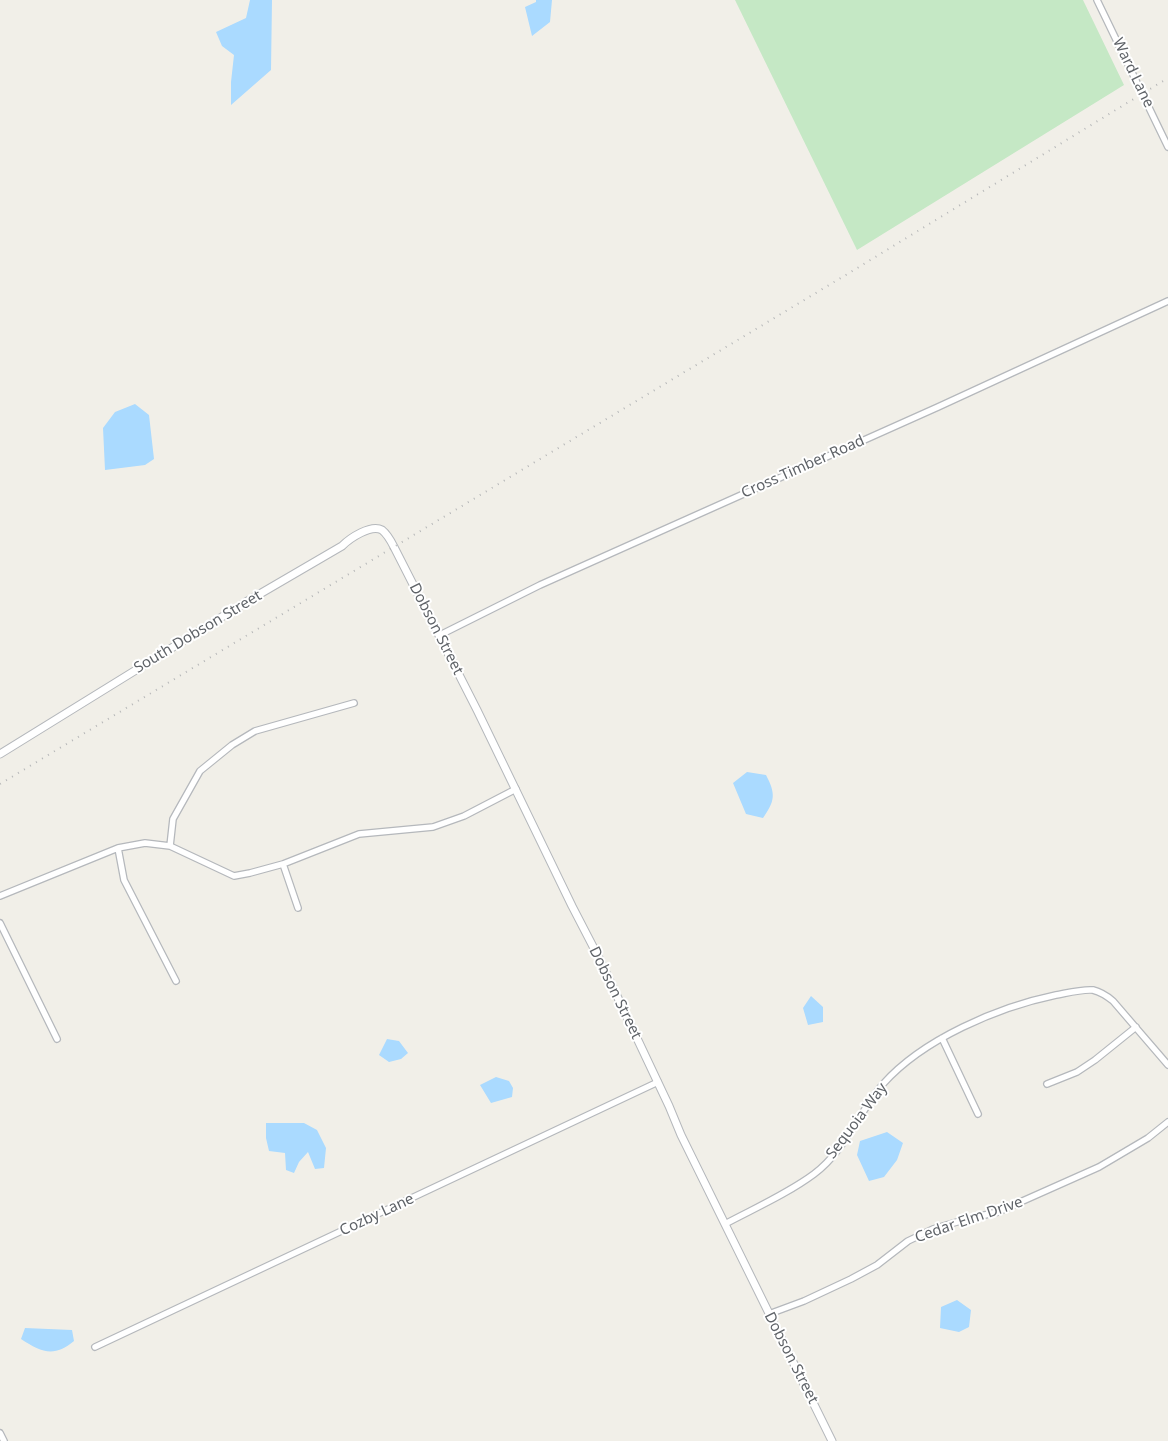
<!DOCTYPE html>
<style>
body{margin:0}
canvas{display:block;background:#f1efe8}
</style>
<canvas width="1168" height="1441"></canvas>
<script>
const g = document.querySelector('canvas').getContext('2d');
g.lineJoin = 'round';
function fillPath(path, color) {
  g.fillStyle = color;
  g.fill(path, 'evenodd');
}
function strokePath(path, color, width, dash) {
  g.strokeStyle = color;
  g.lineWidth = width;
  g.lineCap = dash ? 'butt' : 'round';
  g.setLineDash(dash || []);
  g.stroke(path);
}
function write(font, color, halo, rows, align = 'center') {
  g.font = font + ' "Noto Sans",sans-serif';
  g.lineWidth = 4;
  g.setLineDash([]);
  g.textBaseline = 'middle';
  g.strokeStyle = halo;
  g.fillStyle = color;
  for (const [text, x, y, turn = 0] of rows) {
    g.save();
    g.translate(x, y);
    g.rotate((+turn || 0) * Math.PI / 180);
    g.textAlign = isNaN(turn) ? turn : align;
    if (halo) g.strokeText(text, 0, 0);
    g.fillText(text, 0, 0);
    g.restore();
  }
}
fillPath(new Path2D(`
 M735,0H1083L1124,85L857,250Z`), '#c5e8c5');
fillPath(new Path2D(`
 M250,0H272L271,70L231,105V82L234,55L222,46L216,32L246,18Z
 M536,0H552L550,22L532,36L525,7L536,2Z
 M135,404L149,415L154,459L145,465L105,470L103,428L115,412Z
 M747,772L766,775C776,794 775,801 763,818L746,814L733,783Z
 M811,996L823,1007V1022L808,1025L803,1008Z
 M387,1039L399,1041L408,1053L401,1059L389,1062L379,1055Z
 M496,1077L509,1081L513,1088L512,1097L491,1103L480,1085Z
 M266,1123H304L317,1130L326,1148L324,1168L315,1169L308,1152L299,1162L294,1173L286,1170L285,1153L269,1151L266,1138Z
 M887,1132L903,1143L897,1160L884,1177L869,1181L857,1155L860,1141Z
 M957,1300L971,1310L969,1327L959,1332L940,1328L941,1307Z
 M25,1328L72,1330L74,1341C54,1358 41,1352 21,1339Z`), '#aadaff');
const minor = new Path2D(`
 M1097,0L1168,147
 M440,635L540,585L938,407L1168,301
 M170,846L173,819L200,771L232,745L255,731L354,703
 M118,848L124,880L176,981
 M283,864L298,908
 M0,896L118,848L145,843L170,846L234,876L250,873L283,864L359,834L433,827L464,816L516,789
 M0,923L57,1039
 M942,1038L978,1114
 M1047,1084L1077,1072L1095,1060L1136,1027
 M725,1224C755,1208 787,1194 814,1174C845,1151 859,1112 883,1084C923,1039 998,1007 1056,995C1067,993 1082,989 1093,990C1101,992 1107,996 1113,1001L1168,1065
 M769,1314L804,1301L851,1279L877,1265L908,1241L933,1229L967,1219L998,1212L1099,1167L1148,1138L1168,1122
 M95,1347L658,1082
 M0,1433L4,1441`);
const tertiary = new Path2D(`
 M0,754L246,602L342,546C350,538 371,524 382,530C387,534 391,541 394,547L477,710L572,906L600,960L669,1106L681,1135L832,1441`);
strokePath(minor, '#b5b8bc', 8);
strokePath(tertiary, '#b5b8bc', 9);
strokePath(minor, '#fff', 5.5);
strokePath(tertiary, '#fff', 7);
strokePath(new Path2D(`
 M0,784L854,270L1168,78`), '#b6b7b8', 2, [1, 6]);
write('15px', '#5f6368', '#fff', [
 ["Ward Lane",1133,73,64],
 ["Cross Timber Road",803,467,-24],
 ["Dobson Street",436,629,63],
 ["South Dobson Street",198,632,-31],
 ["Dobson Street",615,993,64],
 ["Sequoia Way",857,1121,-53],
 ["Cozby Lane",377,1215,-25],
 ["Cedar Elm Drive",969,1220,-19],
 ["Dobson Street",791,1358,63]
]);
</script>
